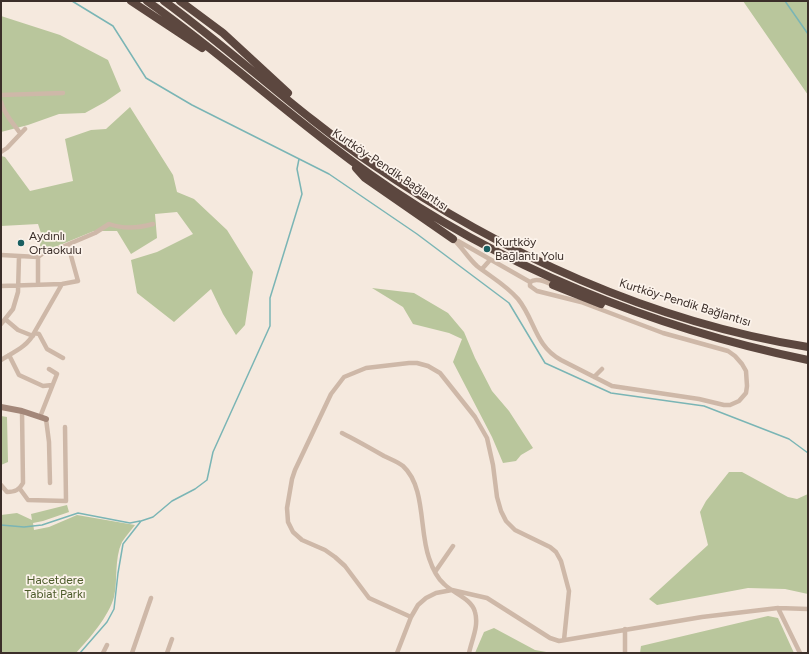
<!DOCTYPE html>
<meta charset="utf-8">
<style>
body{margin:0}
#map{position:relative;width:809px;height:654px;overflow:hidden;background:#f5e9de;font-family:Figtree,sans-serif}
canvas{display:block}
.frame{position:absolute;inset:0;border:2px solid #3b2e29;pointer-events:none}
</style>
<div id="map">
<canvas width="809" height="654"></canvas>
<div class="frame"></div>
</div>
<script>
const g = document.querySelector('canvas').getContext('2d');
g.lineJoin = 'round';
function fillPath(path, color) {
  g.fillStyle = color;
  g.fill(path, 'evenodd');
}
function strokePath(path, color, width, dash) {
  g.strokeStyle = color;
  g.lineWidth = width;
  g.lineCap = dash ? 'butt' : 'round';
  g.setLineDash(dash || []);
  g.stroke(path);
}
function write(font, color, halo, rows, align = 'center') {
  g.font = font + ' Figtree,sans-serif';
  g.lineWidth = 3.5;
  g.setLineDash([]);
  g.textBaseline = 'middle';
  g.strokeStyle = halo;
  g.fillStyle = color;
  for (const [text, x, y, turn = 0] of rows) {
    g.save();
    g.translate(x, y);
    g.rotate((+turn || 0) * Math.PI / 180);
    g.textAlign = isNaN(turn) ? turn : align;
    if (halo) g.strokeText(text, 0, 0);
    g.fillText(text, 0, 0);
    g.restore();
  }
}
fillPath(new Path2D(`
 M743,1H808V95Z
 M1,16L60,35L108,60L121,91L105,102L85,113L59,114L28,125L1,132Z
 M130,107L173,175L177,192L194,199L227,230L253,272L245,325L236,335L223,314L211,289L174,322L137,293L131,260L157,252L193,234L177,212L155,214L157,238L131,254L117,231H94L38,254L42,236L38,224L1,226V156L5,157L30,191L73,181L65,139L91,130L106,129Z
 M372,288L414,293L448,313L464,332L475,358L492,391L509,411L533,448L521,455L516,461L503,463L492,437L453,362L462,339L449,333L413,324L403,307Z
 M1,416L7,417L8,462L1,465Z
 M729,472H742L788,497L797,499L808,494V594L785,589L748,588L657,605L649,599L708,545L700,512L706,501Z
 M67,505L69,512L43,521L33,523L34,530L49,527L77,515L135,525C131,530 126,536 122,542C114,559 118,580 114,597C109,616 89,639 76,653H1V515L17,513L32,520L31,514Z
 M768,616L778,618L794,653H640L641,646Z
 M494,628L535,650L552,653H475L484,632Z`), '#b9c69c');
strokePath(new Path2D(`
 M72,1L113,26L146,78L192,105L329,174L417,234L509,303L545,363L611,393L704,406L789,439L808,453
 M785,1L808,34
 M1,525L24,527L42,525L78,513L130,523L140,521
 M80,653L107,622L114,609L118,573L123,544L141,521L153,517L172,501L195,489L207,480L213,452L270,326V298L302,194L297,169L299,159`), '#7ab5b5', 1.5);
strokePath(new Path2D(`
 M1,95L63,93
 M1,102C4,114 13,123 20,133
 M1,152L7,148L25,129
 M453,239C462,247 468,258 477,266C491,277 506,285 518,299C535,320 535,346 561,360L612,386L699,399L724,405H730L739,401L746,393L747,386L746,371L742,364L735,356L728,351L663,333L581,302L537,291L530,286V282C536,277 546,282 553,285
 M458,241L530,282
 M1,255L38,257
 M38,257L45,252L55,250L95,233L109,224C123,229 139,228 153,224
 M38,257V284
 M482,269L490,260
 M1,286L62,284L78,281L68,245
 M5,319L18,330L33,336
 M1,324L13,309L18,292L19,256
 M34,333L39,334L47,349L63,358
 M9,355L19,375L43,386L52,385
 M1,360C14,352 28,346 34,333L62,284
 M594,377L602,369
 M40,417L57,374L49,369
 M46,419L49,442L50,483
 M342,433C356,440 370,448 384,456C390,459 398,462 403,466C426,487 419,531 429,558C432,567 437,578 444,584C453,593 472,599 475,612C479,626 472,639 469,653
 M1,485L7,492C15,492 19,490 23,483L22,411
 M20,489L28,500L66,501L65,427
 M435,572L453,546
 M778,608L808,609
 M411,617L369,598L345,566L335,557L325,550L302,540L293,532L288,522L287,508L292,479L295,470L331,394L344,377L366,368L409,363H417L428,366L440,373L475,417L487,438L493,465L497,497L501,511L506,521L515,530L550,547L556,552L561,561L569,591L564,640
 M625,629V653
 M103,653L107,645
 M132,653L151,598
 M167,653L172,639
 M397,653L411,617L418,605L426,598L436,593L452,590L487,598L550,638L559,641L702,617L778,608L800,653`), '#ceb8a8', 4.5);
strokePath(new Path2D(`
 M1,407L22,411L46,419`), '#a38779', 6);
strokePath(new Path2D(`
 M131,1L202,48
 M147,1C224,55 293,120 371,175C500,267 653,328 808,360
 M164,1C235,53 299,114 372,164C502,254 652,322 808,347
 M180,1L223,33L288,93
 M356,168L365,178L453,239
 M553,285L601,304`), '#5c473f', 8);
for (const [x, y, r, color] of [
 [21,243,4,"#1a5f61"],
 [487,249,4,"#1a5f61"]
]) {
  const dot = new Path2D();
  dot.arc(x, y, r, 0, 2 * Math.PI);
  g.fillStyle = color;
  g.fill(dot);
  strokePath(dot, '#fcf3eb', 1.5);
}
write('12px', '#3b2e29', '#fcf3eb', [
 ["Kurtköy-Pendik Bağlantısı",390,170,34],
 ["Kurtköy-Pendik Bağlantısı",685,303,17]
]);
write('12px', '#3b2e29', '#fcf3eb', [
 ["Aydınlı",29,236],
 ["Ortaokulu",29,250],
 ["Kurtköy",495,242],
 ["Bağlantı Yolu",495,256]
], 'left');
write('12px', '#4c5b2a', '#fcf3eb', [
 ["Hacetdere",55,580],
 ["Tabiat Parkı",55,594]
]);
</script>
